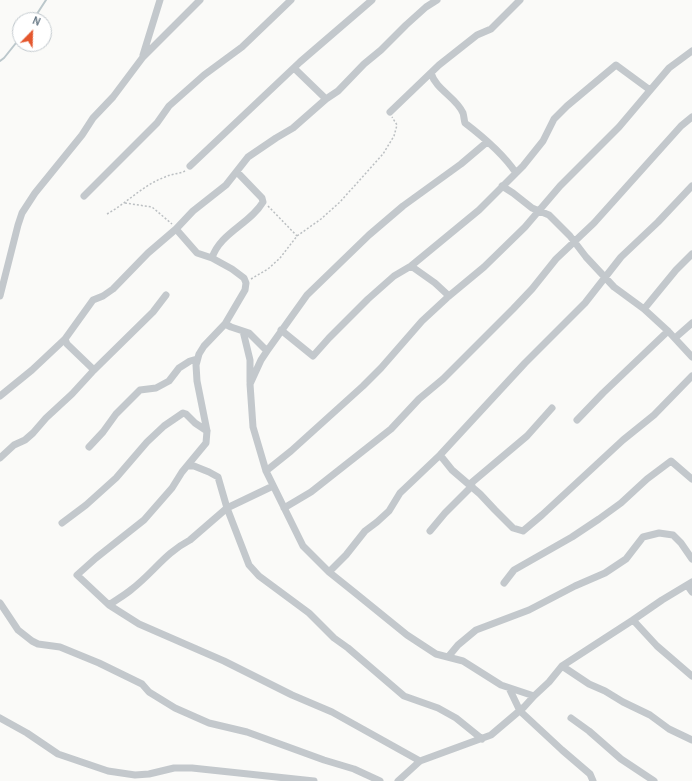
<!DOCTYPE html>
<style>
body{margin:0}
#map{position:relative;width:692px;height:781px;overflow:hidden;background:#fafaf8;font-family:Karla,sans-serif}
canvas{display:block}
.north{position:absolute;left:12px;top:12px;width:40px;height:40px;box-sizing:border-box;background:#fff;border:1px solid #c1c8cd;border-radius:50%;rotate:23deg;font-size:11px;font-weight:700;line-height:16px;text-align:center;color:#657683}
.north::after{content:'';display:block;margin:auto;width:14px;height:18px;background:#e4572e;clip-path:polygon(50% 0,100% 100%,50% 72%,0 100%)}
</style>
<div id="map">
<canvas width="692" height="781"></canvas>
<div class="north">N</div>
</div>
<script>
const g = document.querySelector('canvas').getContext('2d');
g.lineJoin = 'round';
function strokePath(path, color, width, dash) {
  g.strokeStyle = color;
  g.lineWidth = width;
  g.lineCap = dash ? 'butt' : 'round';
  g.setLineDash(dash || []);
  g.stroke(path);
}
strokePath(new Path2D(`
 M33,20L46,0
 M0,61L4,58L20,38`), '#bbc7cb', 2);
strokePath(new Path2D(`
 M125,203L152,207L172,224
 M268,206L297,236
 M107,214C127,203 143,185 165,177C171,174 177,174 183,172L185,171
 M251,279L268,269L280,258L297,236L321,219L340,202L383,154L394,136L397,125L392,117`), '#bbbfc2', 1.5, [2, 2]);
strokePath(new Path2D(`
 M143,55L160,0
 M294,68L326,99
 M431,73C436,90 456,97 463,113C464,116 464,120 465,123C482,136 504,155 516,173
 M390,112L439,65L477,35L491,29L520,0
 M190,166L300,62L372,0
 M502,186L513,193L532,208L549,215L570,236L586,257L614,287L644,309L668,331L692,357
 M84,196L157,123L169,106L204,75L242,47L291,0
 M176,229L197,253L212,258L232,269L244,278L246,283L245,290L225,324L204,346L199,354L196,365L197,381L207,431L206,443L182,472L172,488L144,520L96,558L77,575L109,605L139,624L224,661L292,695L332,712L420,761
 M212,258C220,233 250,224 263,202L262,198L237,172
 M411,266L435,283L449,296
 M0,296L18,225L22,213L35,193L82,135L93,118L113,97L143,57L200,0
 M644,309L676,270L692,254
 M225,324L231,327L249,333L267,351L261,360L250,384L253,427L266,471L303,546L329,572L354,592L407,635L436,654L463,661L501,685L534,696
 M281,330L313,356L329,338L368,299L394,276L411,266L479,210L523,166L543,141L554,119L567,106L616,65L650,90
 M243,331L250,360V382
 M675,338L692,323
 M65,339L67,344L94,370
 M267,351L307,295L369,235L403,206L461,164L487,142
 M0,396L32,370L65,339L93,300L103,296L113,289L148,253L176,229L193,211L226,185L248,157L276,138L293,128L326,99L338,91L364,64L381,50L406,25L426,7L437,0
 M577,420L603,393L668,331
 M89,447L103,432L116,414L140,390L156,388L169,381L179,368L190,361L197,359
 M440,455L452,470L480,494L495,510L513,528L523,531L542,515L623,440L654,415L692,376
 M0,458L14,445L25,440L33,433L46,418L72,394L94,370L153,312L166,295
 M188,466H194L209,472L218,477L227,508L249,565L259,576L309,613L334,638L348,648L404,696L438,708L456,718L482,739
 M266,471L291,451L363,386L381,368L422,321L449,296L484,267L525,227L560,186L619,127L669,68L692,51
 M470,484L527,436L552,408
 M284,508L311,492L391,429L419,399L443,379L513,309L532,289L556,259L594,223L681,126L692,117
 M62,523L86,505L116,478L147,442L164,426L183,413L186,414L195,423L207,431
 M430,531L445,513L472,486
 M329,572L346,555L365,531L377,522L389,511L400,493L440,455L525,363L585,303L621,257L658,222L692,186
 M504,583L514,570L572,537L599,519L621,503L647,479L671,461L692,479
 M687,585L692,592
 M0,603L18,630L32,641L38,644L60,647L99,663L142,684L149,692L175,708L209,723L247,732L324,760L354,769L380,781
 M109,605C116,600 125,595 132,589C153,573 165,553 190,540L227,508L273,486
 M633,620L657,646L692,676
 M448,657L458,645L476,630L529,610L575,586L605,573L626,559L643,537L659,533L673,535L681,543L692,559
 M562,666L589,684L605,691L623,702L650,715L669,729L692,740
 M509,688L520,711L562,750L590,774L593,781
 M0,718L27,733L58,754L108,771L135,775L149,774L174,768H192L314,781
 M571,718L589,731L621,759L654,781
 M398,781L420,761L491,735L524,707L534,696L549,682L562,666L633,620L662,600L692,582`), '#c3c8cc', 7);
</script>
